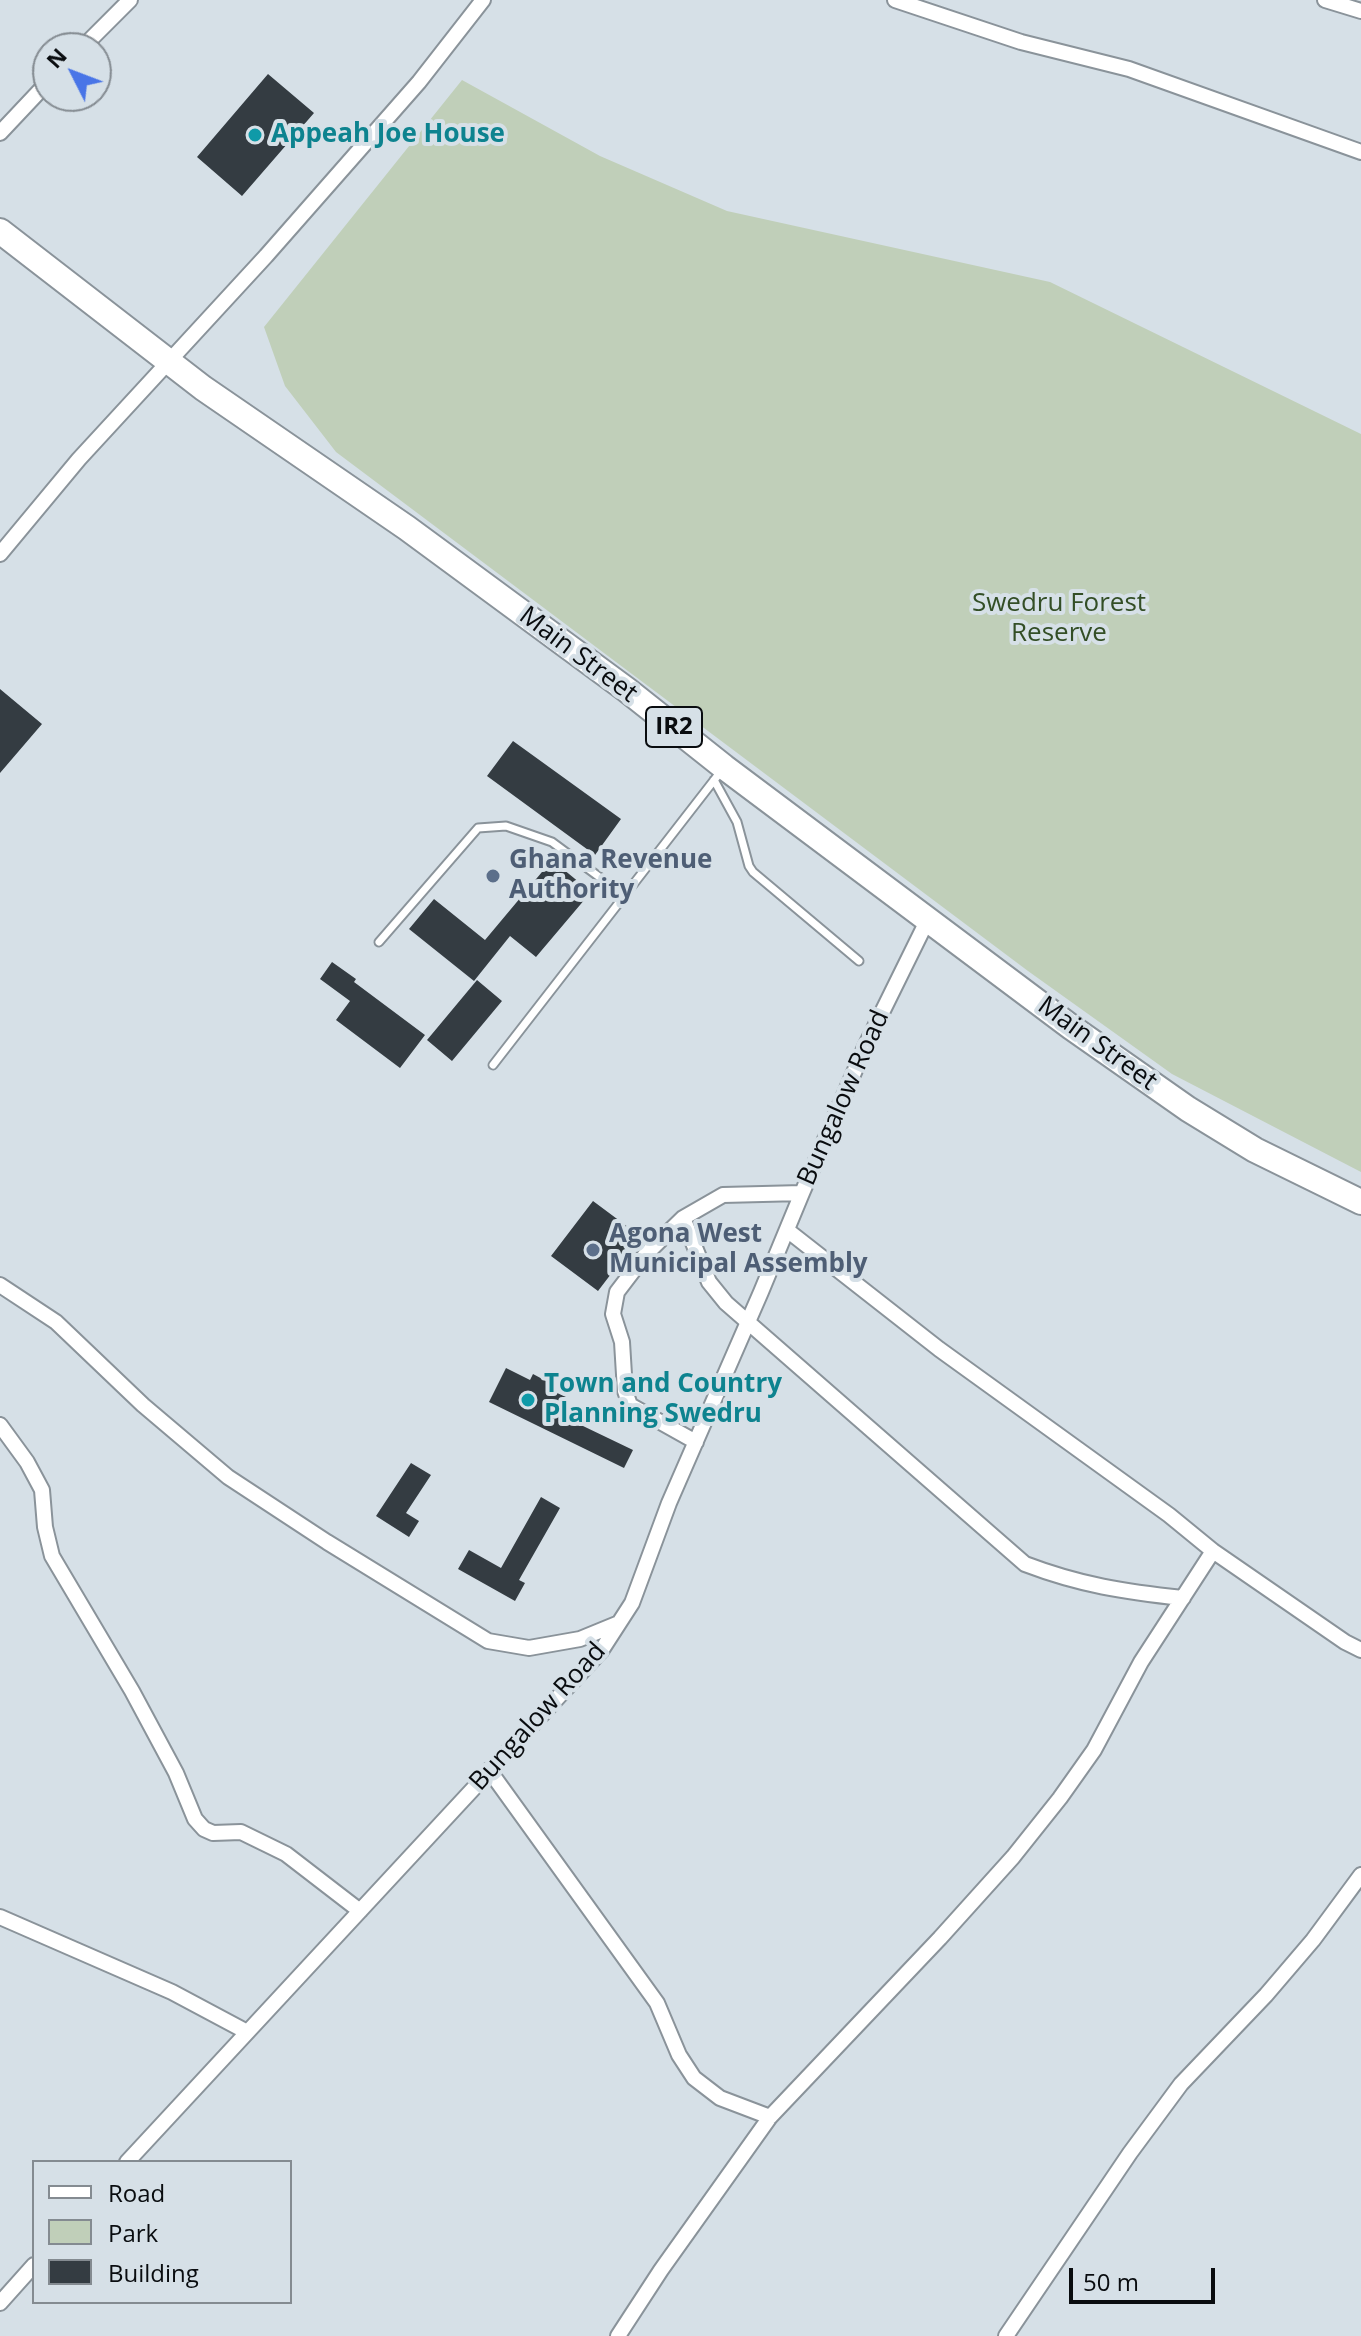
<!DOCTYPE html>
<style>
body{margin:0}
#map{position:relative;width:1361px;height:2336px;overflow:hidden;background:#d6e0e7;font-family:"Open Sans",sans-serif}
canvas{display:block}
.legend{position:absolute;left:32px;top:2160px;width:260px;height:144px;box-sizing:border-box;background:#d6e0e7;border:2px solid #848b91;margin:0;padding:10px 14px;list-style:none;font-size:24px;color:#090c0f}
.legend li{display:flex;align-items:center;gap:16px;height:40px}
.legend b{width:40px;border:2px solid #848b91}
.north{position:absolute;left:32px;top:32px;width:80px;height:80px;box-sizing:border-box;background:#d6e0e7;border:2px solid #848b91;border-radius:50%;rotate:312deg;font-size:22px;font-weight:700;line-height:32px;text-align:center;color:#090c0f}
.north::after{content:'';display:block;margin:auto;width:28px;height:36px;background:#4975e7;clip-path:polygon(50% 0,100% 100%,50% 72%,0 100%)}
.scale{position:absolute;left:1069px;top:2268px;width:146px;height:36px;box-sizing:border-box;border:4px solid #090c0f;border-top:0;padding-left:10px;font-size:24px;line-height:28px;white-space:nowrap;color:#090c0f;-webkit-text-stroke:6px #d6e0e7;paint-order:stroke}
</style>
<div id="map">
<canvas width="1361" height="2336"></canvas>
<ul class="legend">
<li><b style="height:10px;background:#fff"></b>Road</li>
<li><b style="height:22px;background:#c0cfb9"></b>Park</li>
<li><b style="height:22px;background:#343c42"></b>Building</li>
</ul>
<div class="north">N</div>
<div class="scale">50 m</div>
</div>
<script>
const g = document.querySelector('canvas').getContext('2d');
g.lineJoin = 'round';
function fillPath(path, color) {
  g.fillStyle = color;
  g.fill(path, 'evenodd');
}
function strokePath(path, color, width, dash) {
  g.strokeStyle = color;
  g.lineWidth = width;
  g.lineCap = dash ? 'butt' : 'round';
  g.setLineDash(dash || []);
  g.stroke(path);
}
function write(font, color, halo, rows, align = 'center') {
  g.font = font + ' "Open Sans",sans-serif';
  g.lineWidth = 8;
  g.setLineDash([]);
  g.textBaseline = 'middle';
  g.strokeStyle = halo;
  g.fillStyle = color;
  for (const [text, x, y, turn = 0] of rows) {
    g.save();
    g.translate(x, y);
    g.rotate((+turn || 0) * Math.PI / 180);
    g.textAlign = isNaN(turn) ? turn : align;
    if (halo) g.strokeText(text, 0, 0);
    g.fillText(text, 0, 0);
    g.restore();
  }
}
fillPath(new Path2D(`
 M462,80L600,156L727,211L1050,282L1361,434V1172L1172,1074L1028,971L336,452L285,386L264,327Z`), '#c0cfb9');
fillPath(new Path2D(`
 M268,74L314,113L242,196L197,157Z
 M0,689L42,724L0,773Z
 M513,741L621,819L595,855L487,776Z
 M552,860L591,892L536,957L510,936L474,981L409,929L434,899L485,940Z
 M332,962L356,979L354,982L425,1035L400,1068L336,1020L350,1001L320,979Z
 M477,980L502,1001L452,1061L427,1040Z
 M593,1201L640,1236L598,1291L551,1256Z
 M506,1368L530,1380L533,1374L548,1382L546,1388L566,1397L558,1414L633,1450L624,1468L489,1402Z
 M411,1463L431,1475L406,1513L419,1521L409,1537L376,1516Z
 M541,1497L560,1508L519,1580L525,1583L515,1601L458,1569L469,1550L501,1568Z`), '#343c42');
const lane = new Path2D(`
 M714,780L737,822L749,866L753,872L859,961
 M379,942L478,828L506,826L552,842L625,896
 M493,1065L722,770`);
const street = new Path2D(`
 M895,0L1021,42L1129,69L1361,152
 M1325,0L1361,11
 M82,48L130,0
 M0,133L48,82
 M0,554L79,459L266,256L419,82L483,0
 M683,1218L709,1282L726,1303L1025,1564C1080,1585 1125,1592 1183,1598
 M787,1230L939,1349L1169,1515L1213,1551L1345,1642L1361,1650
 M0,1285L56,1322L143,1405L228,1477L327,1542L488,1641L529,1648L580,1639L619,1623
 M0,1425L27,1462L42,1490L45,1527L52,1556L132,1691L176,1773L195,1819L204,1829L213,1833L241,1832L286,1854L360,1911
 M696,1442L630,1405L625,1391L622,1342L613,1314L617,1292L646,1254L683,1218L723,1195L802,1193
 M489,1770L657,2003L679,2055L694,2078L720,2098L770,2117
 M0,1917L172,1992L247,2032
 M127,2162L601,1651L632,1603L669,1503L761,1292L802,1193L865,1047L928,919
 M0,2303L34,2265
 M618,2336L661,2270L770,2117L940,1938L1013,1857L1060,1798L1094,1750L1141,1662L1213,1551
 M1006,2336L1130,2153L1181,2084L1266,1995L1313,1940L1361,1875`);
const primary = new Path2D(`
 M0,231L203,388L407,528L627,690L724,767L1071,1027L1188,1109L1255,1150L1361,1202`);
strokePath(lane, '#8a939a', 11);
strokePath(street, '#8a939a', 18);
strokePath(primary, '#8a939a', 28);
strokePath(lane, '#fff', 7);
strokePath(street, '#fff', 14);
strokePath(primary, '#fff', 24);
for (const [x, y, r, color] of [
 [255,135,8,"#0f9aa8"],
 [493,876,8,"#5c6f8a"],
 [593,1250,8,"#5c6f8a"],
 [528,1400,8,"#0f9aa8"]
]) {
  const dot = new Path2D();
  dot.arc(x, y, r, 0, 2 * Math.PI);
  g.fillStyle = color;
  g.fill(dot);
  strokePath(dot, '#d6e0e7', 3);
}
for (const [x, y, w] of [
 [674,727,56]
]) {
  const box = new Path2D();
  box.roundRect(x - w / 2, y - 20, w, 40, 6);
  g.fillStyle = '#d6e0e7';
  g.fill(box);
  strokePath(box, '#090c0f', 2);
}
write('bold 24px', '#090c0f', null, [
 ["IR2",674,727]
]);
write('bold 26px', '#0d838f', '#d6e0e7', [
 ["Appeah Joe House",271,135],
 ["Town and Country",544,1385],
 ["Planning Swedru",544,1415]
], 'left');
write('26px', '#334e26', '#d6e0e7', [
 ["Swedru Forest",1059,604],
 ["Reserve",1059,634]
]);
write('26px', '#090c0f', '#d6e0e7', [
 ["Main Street",578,655,37],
 ["Main Street",1097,1044,36],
 ["Bungalow Road",844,1098,-66],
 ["Bungalow Road",538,1717,-48]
]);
write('bold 26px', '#4e5e75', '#d6e0e7', [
 ["Ghana Revenue",509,861],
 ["Authority",509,891],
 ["Agona West",609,1235],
 ["Municipal Assembly",609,1265]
], 'left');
</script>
